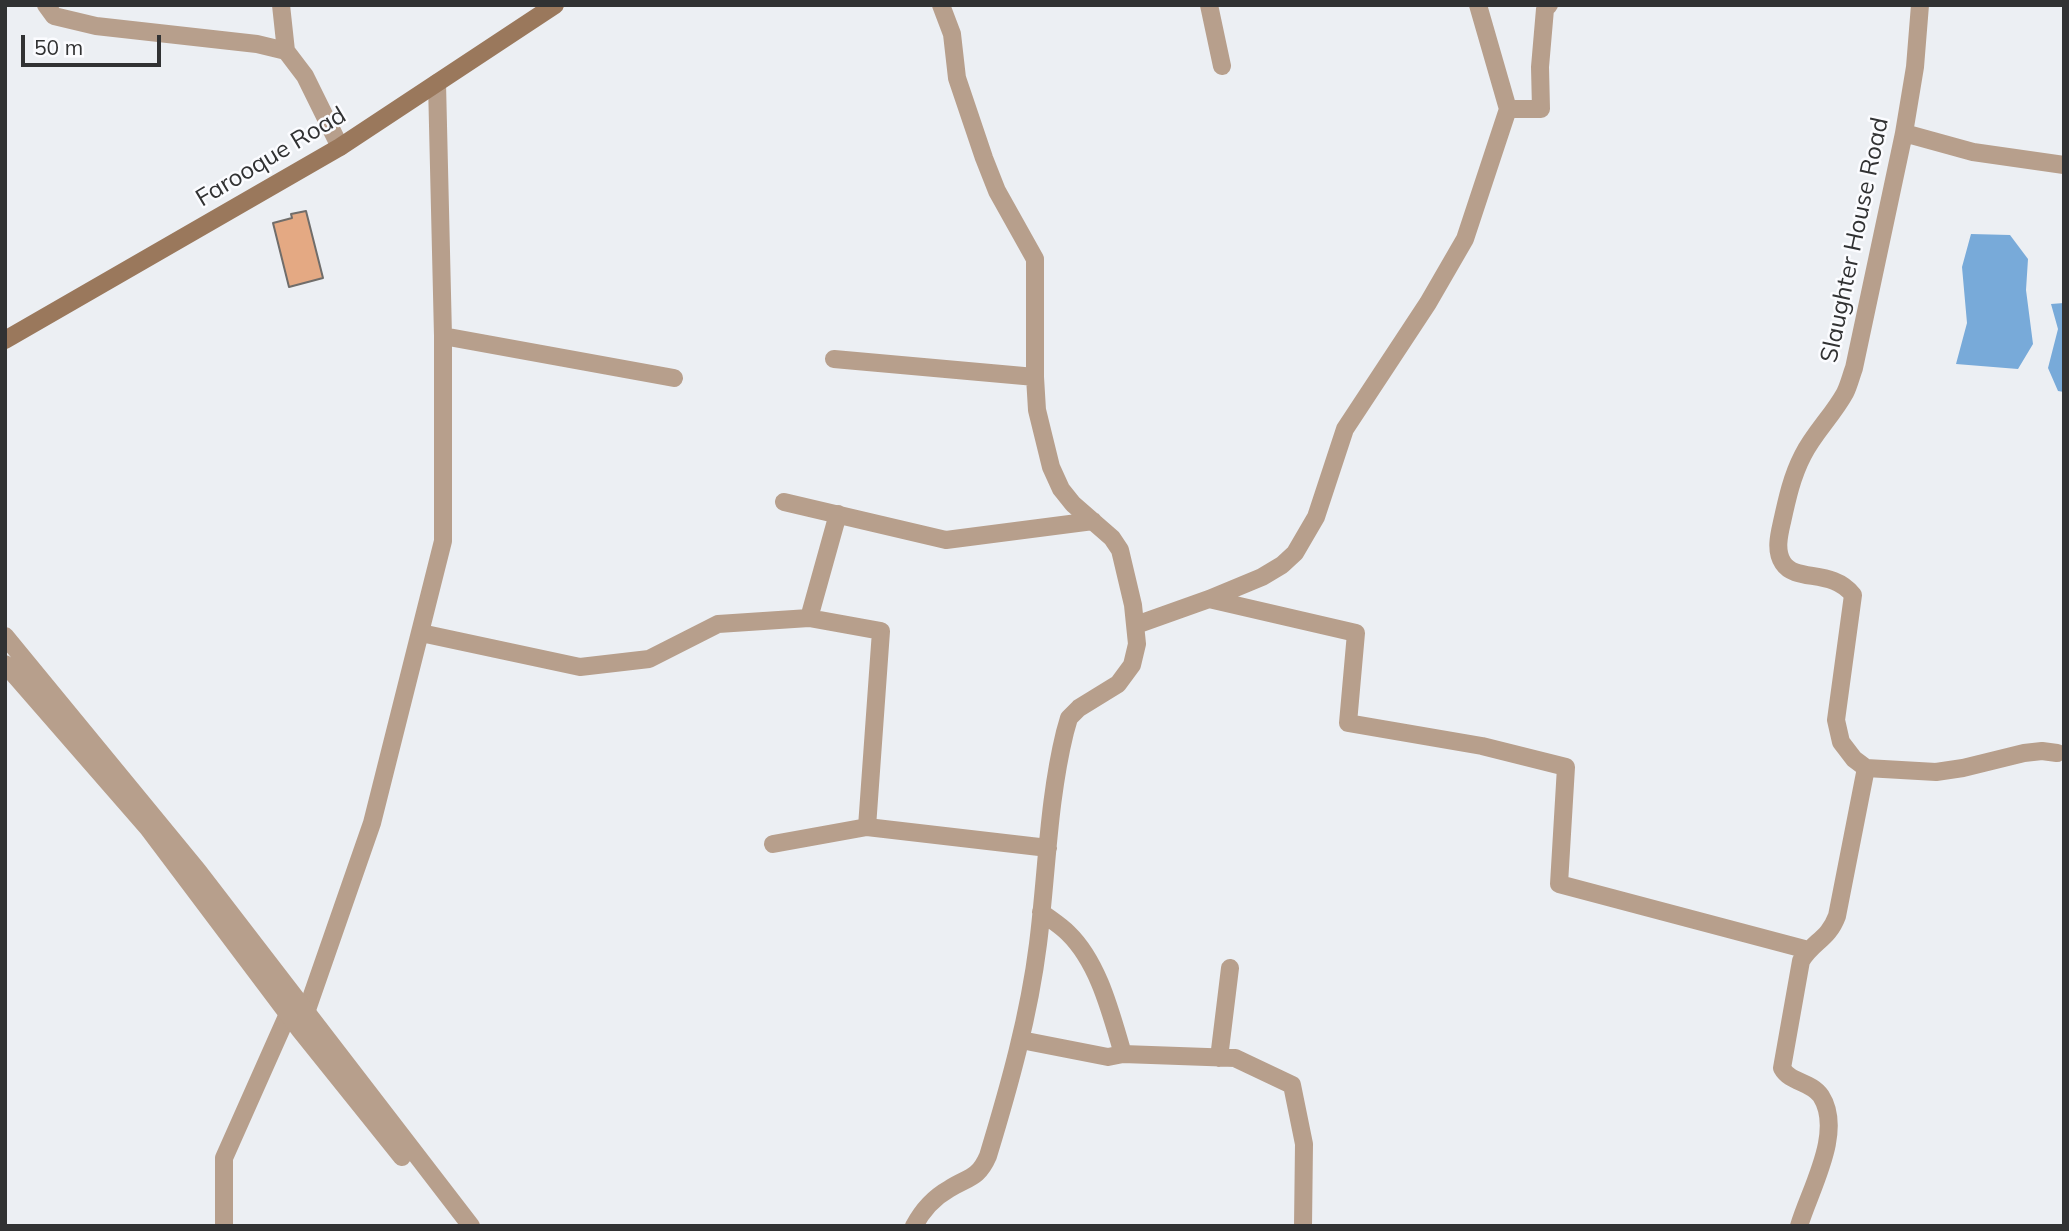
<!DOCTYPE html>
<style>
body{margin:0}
#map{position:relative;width:2069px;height:1231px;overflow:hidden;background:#eceff3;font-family:Mulish,sans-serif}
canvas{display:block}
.frame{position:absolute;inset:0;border:7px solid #313233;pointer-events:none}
.scale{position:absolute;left:21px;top:35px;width:140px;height:32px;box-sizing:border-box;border:4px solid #313233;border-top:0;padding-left:9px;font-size:21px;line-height:24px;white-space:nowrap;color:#313233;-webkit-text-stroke:5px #fbfcff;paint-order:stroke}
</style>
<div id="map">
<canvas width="2069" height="1231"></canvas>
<div class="frame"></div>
<div class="scale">50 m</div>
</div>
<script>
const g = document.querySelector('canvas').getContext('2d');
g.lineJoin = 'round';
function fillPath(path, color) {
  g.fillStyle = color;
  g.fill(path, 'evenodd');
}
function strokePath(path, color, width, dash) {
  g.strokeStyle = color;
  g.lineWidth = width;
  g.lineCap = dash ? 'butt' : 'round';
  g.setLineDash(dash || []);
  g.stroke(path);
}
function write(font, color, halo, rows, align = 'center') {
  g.font = font + ' Mulish,sans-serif';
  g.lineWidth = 5;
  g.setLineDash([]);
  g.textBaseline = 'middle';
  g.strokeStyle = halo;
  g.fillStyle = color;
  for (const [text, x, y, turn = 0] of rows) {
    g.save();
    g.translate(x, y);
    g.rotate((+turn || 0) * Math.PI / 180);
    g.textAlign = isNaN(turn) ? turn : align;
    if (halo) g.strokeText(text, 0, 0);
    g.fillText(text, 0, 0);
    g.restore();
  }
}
fillPath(new Path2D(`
 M1971,234L2010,235L2028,259L2026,290L2033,344L2018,369L1956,364L1967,323L1962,267Z
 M2064,303V392L2058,391L2048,368L2058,329L2051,304Z`), '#78aad9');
const building = new Path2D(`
 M306,211L323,278L289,287L273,223L292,218L291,214Z`);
fillPath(building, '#e4a983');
strokePath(building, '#706d6a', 2);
strokePath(new Path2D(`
 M46,5L54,16L96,26L257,44L286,51L305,76L340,147
 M281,5L286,51
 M1209,5L1222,66
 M1920,5L1915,67L1904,133L1854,368C1851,376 1849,385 1845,393C1833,415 1814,433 1803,455C1792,476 1787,499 1782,522C1779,535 1775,551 1783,563C1796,583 1832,568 1853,595L1836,720L1841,742L1854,759L1866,768L1936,772L1963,768L2024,753L2042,751L2057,753
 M1508,109H1541L1540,67L1545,9L1549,5
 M1904,133L1973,152L2064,165
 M443,336L674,378
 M834,359L1035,377
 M784,502L946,540L1093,521
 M1209,599L1356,633L1348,723L1482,746L1566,767L1559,884L1808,950
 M809,618L881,631L867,827
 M1136,625L1209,599L1262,577L1282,565L1295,553L1316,517L1345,429L1428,303L1465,239L1508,109L1478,5
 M421,633L580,667L649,659L718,624L809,618L838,514
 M773,844L867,827L1048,848
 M1041,912C1050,919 1060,925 1068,933C1099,963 1111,1014 1123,1054
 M302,1024L372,823L443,541V336L437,83
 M1021,1040L1108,1057L1123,1054L1235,1058L1292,1085L1304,1144L1303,1226
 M1219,1058L1230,968
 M224,1226V1158L288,1014
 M914,1226C923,1209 933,1198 949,1189C968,1177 978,1179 988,1156C1009,1087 1029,1016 1038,944C1047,873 1048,801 1065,732L1069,718L1079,708L1118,684L1132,665L1137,644L1133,605L1120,550L1112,538L1073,504L1061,489L1051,467L1037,410L1035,377V259L997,191L984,158L957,78L952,34L941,5
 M1799,1226C1810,1189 1844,1132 1821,1096C1811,1081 1790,1083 1782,1068L1801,961C1813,941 1828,940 1837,916L1866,768`), '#b79f8c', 18);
strokePath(new Path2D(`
 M5,636L198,871L471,1226
 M5,664L148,828L300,1030L402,1157`), '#b79f8c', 18);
strokePath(new Path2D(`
 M5,340L340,147L555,5`), '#9a785c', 18);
write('24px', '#313233', '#fbfcff', [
 ["Farooque Road",271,157,-31],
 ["Slaughter House Road",1855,240,-78]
]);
</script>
